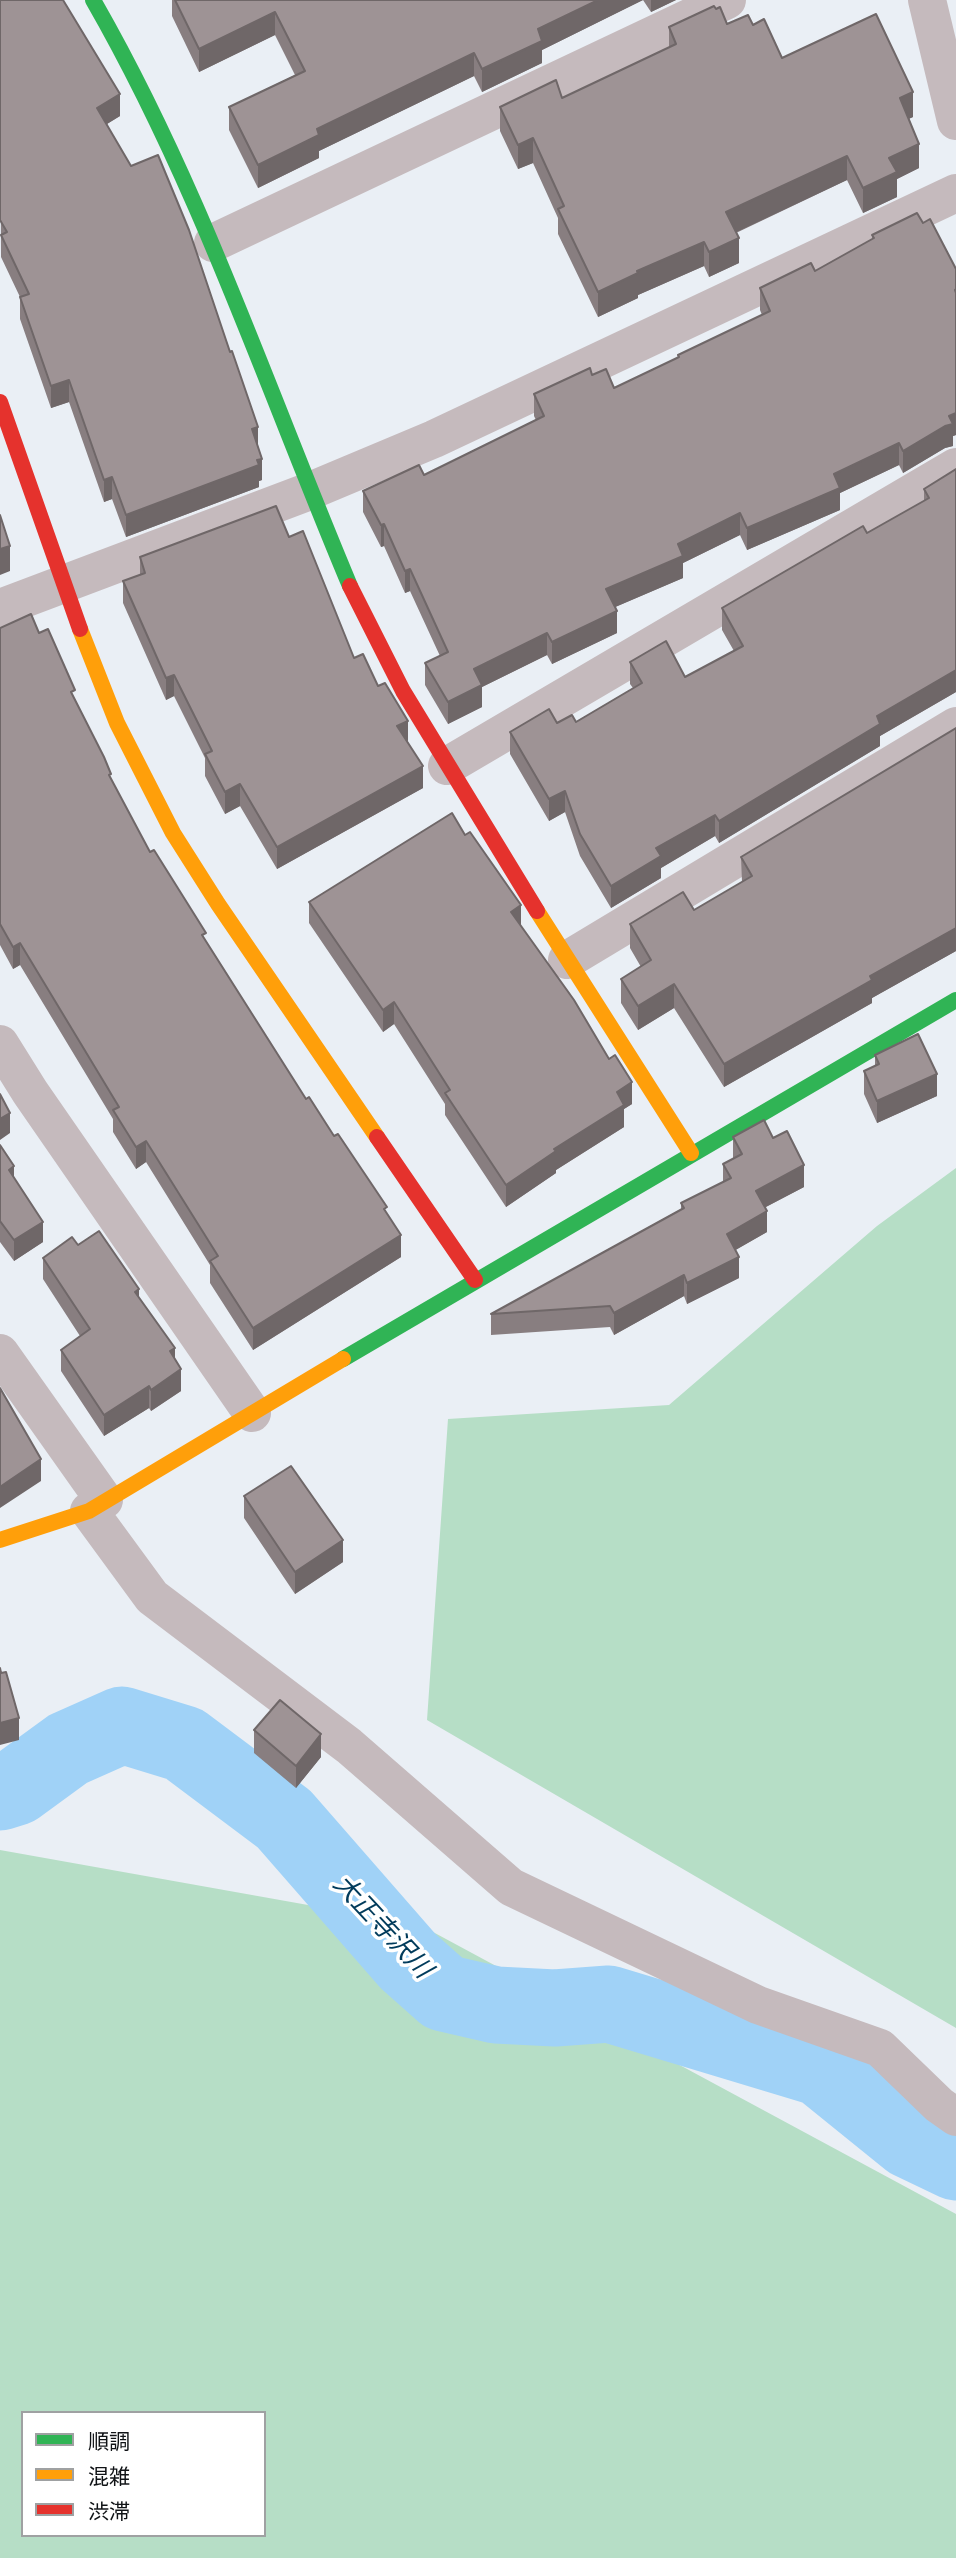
<!DOCTYPE html>
<meta charset="utf-8">
<style>
body{margin:0}
#map{position:relative;width:956px;height:2558px;overflow:hidden;background:#eaeff5;font-family:Merriweather,"Noto Sans JP",serif}
canvas{display:block}
.legend{position:absolute;left:21px;top:2411px;width:245px;height:126px;box-sizing:border-box;background:#fff;border:2px solid #9fa1a2;margin:0;padding:9px 12px;list-style:none;font-size:21px;color:#101316}
.legend li{display:flex;align-items:center;gap:14px;height:35px}
.legend b{width:35px;border:2px solid #9fa1a2}
</style>
<div id="map">
<canvas width="956" height="2558"></canvas>
<ul class="legend">
<li><b style="height:9px;background:#30b455"></b>順調</li>
<li><b style="height:9px;background:#ff9f0a"></b>混雑</li>
<li><b style="height:9px;background:#e5322d"></b>渋滞</li>
</ul>
</div>
<script>
const g = document.querySelector('canvas').getContext('2d');
g.lineJoin = 'round';
function fillPath(path, color) {
  g.fillStyle = color;
  g.fill(path, 'evenodd');
}
function strokePath(path, color, width, dash) {
  g.strokeStyle = color;
  g.lineWidth = width;
  g.lineCap = dash ? 'butt' : 'round';
  g.setLineDash(dash || []);
  g.stroke(path);
}
function write(font, color, halo, rows, align = 'center') {
  g.font = font + ' Merriweather,"Noto Sans JP",serif';
  g.lineWidth = 7;
  g.setLineDash([]);
  g.textBaseline = 'middle';
  g.strokeStyle = halo;
  g.fillStyle = color;
  for (const [text, x, y, turn = 0] of rows) {
    g.save();
    g.translate(x, y);
    g.rotate((+turn || 0) * Math.PI / 180);
    g.textAlign = isNaN(turn) ? turn : align;
    if (halo) g.strokeText(text, 0, 0);
    g.fillText(text, 0, 0);
    g.restore();
  }
}
fillPath(new Path2D(`
 M956,1168V2028L427,1720L448,1419L669,1405L877,1226Z
 M0,1850L420,1925L956,2214V2558H0ZM23,2413H264V2535H23Z`), '#b6dec6');
strokePath(new Path2D(`
 M0,1792L16,1787L68,1749L122,1725L184,1744L284,1819L408,1961L444,1993L496,2005L555,2008L609,2004L821,2068L910,2140L956,2162`), '#a0d2f7', 77);
strokePath(new Path2D(`
 M927,0L956,121
 M213,243L727,0
 M0,608L310,491L434,439L956,193
 M447,766L956,467
 M567,960L956,726
 M0,1044L30,1092L252,1413
 M0,1353L104,1500
 M89,1511L152,1597L349,1746L511,1887L758,2005L880,2048L939,2105L956,2117`), '#c5babd', 38);
strokePath(new Path2D(`
 M93,0C200,186 267,389 350,586
 M343,1359L956,1000`), '#30b455', 16);
strokePath(new Path2D(`
 M80,629L117,723L173,833L218,904L377,1137
 M537,911L691,1153
 M0,1540L89,1511L343,1359`), '#ff9f0a', 16);
strokePath(new Path2D(`
 M0,402L80,629
 M350,586L403,691L537,911
 M377,1137L475,1280`), '#e5322d', 16);
fillPath(new Path2D(`
 M0,0L120,116L107,124L258,448L262,480L259,481V487L126,537L112,499L104,502L69,402L51,408L20,319V297L1,257Z
 M172,0H676L651,12L643,0L542,50V63L482,92L474,76L319,151V158L258,188L229,130V107L295,75L275,35L199,72L172,16Z
 M716,9L727,24L753,25L782,58L913,117L908,119L919,168L897,179V197L863,213L847,180L736,233L739,263L709,277L704,266L638,295V298L598,317L558,234V218L533,163L518,169L500,131V107L562,98L669,48V27Z
 M923,223L956,269V435L953,436V446L945,448L903,473L899,465L840,493V510L747,550L740,535L683,563V578L615,607L617,633L552,664L547,655L482,687V707L448,724L425,685V663L440,656L410,591L405,593L384,546L381,547L363,512V491L424,475L536,420L534,416V394L592,375L614,388L678,358V355L762,315L760,310V288L815,271L872,239V235Z
 M956,469V692L880,736V746L719,843L715,836L661,868V878L611,908L580,856L565,812L549,821L510,754V732L557,723L576,722L633,688L630,684V662L685,677L734,651L722,630V608L867,533L924,501V489Z
 M289,537L354,658L378,686L408,742L423,788L277,869L240,806L225,814L205,776V758L174,696L166,700L123,603V581L140,575V557Z
 M0,628L39,633L75,699L111,779L150,852L306,1099L334,1136L387,1214L401,1257L253,1350L210,1283V1265L146,1162L136,1169L113,1132V1119L20,965L13,969L0,945Z
 M956,728V951L872,998V1003L724,1087L674,1008L638,1030L621,1003V979L641,967L630,948V924L694,910L742,882L741,857Z
 M309,902L521,926L632,1104L624,1109V1127L556,1170V1173L506,1207L445,1115V1104L394,1024L383,1032L309,923Z
 M875,1055L937,1096L877,1123L864,1094V1071L875,1066Z
 M733,1137L773,1138L804,1187L766,1207L767,1232L735,1250L739,1278L687,1304L684,1296L614,1335L610,1327L491,1335V1314L681,1209V1203L723,1182V1164L733,1159Z
 M0,1145L43,1242L14,1261L0,1242Z
 M78,1245L139,1299L175,1359L181,1391L151,1411L149,1408L104,1436L61,1371V1350L80,1336L43,1279V1258Z
 M244,1496L343,1562L295,1594L244,1518Z
 M254,1730L321,1757L296,1788L254,1753Z`), '#887e80');
fillPath(new Path2D(`
 M598,0H643L542,50V63L482,92V69L538,29Z
 M651,0H676L651,12Z
 M275,12V35L199,72V49Z
 M474,53V76L319,151V158L258,188V165L317,129Z
 M913,92V117L900,123V98Z
 M120,94V116L97,130V108Z
 M533,138V163L518,169V145Z
 M919,144V168L897,179V197L863,213V188L889,158Z
 M847,156V180L726,237V212Z
 M739,238V263L709,277V252Z
 M704,242V266L638,295V298L598,317V292L637,271Z
 M69,380V402L51,408V386Z
 M956,413V435L953,436V446L945,448L903,473V451L949,416Z
 M258,427V448L252,429Z
 M899,443V465L840,493V510L747,550V528L834,474Z
 M262,459V480L259,481V487L126,537V515Z
 M112,477V499L104,502V480Z
 M740,513V535L683,563V578L606,611V589L678,544Z
 M384,524V546L381,547V525Z
 M10,546V571L0,575V549Z
 M410,569V591L405,593V571Z
 M617,611V633L552,664V642Z
 M547,633V655L482,687V707L448,724V702L474,669Z
 M956,670V692L880,736V746L719,843V821L877,716Z
 M174,675V696L166,700V678Z
 M408,721V742L397,726Z
 M423,766V788L277,869V847Z
 M240,784V806L225,814V792Z
 M565,791V812L549,821V799Z
 M715,815V836L661,868V878L611,908V886L656,848Z
 M521,905V927L511,912Z
 M956,928V951L872,998V1003L724,1087V1064L870,976Z
 M20,943V965L13,969V947Z
 M674,984V1008L638,1030V1006Z
 M394,1002V1024L383,1032V1010Z
 M937,1074V1096L877,1123V1101Z
 M632,1082V1104L624,1109V1127L556,1170V1173L506,1207V1185L554,1149L617,1092Z
 M10,1113V1133L0,1140V1119Z
 M146,1141V1162L136,1169V1147Z
 M804,1165V1187L756,1212V1191Z
 M14,1166V1187L9,1170Z
 M767,1211V1232L727,1255V1234Z
 M43,1222V1242L14,1261V1240Z
 M401,1235V1257L253,1350V1328Z
 M739,1257V1278L687,1304V1283Z
 M684,1275V1296L614,1335V1313Z
 M139,1289V1311L135,1292Z
 M175,1348V1370L170,1351Z
 M181,1369V1391L151,1411V1390Z
 M149,1386V1408L104,1436V1415Z
 M41,1459V1481L0,1508V1487Z
 M343,1540V1562L295,1594V1572Z
 M19,1718V1740L0,1745V1723Z
 M321,1734V1757L296,1788V1766Z`), '#6f6768');
const building = new Path2D(`
 M0,0H63L120,94L97,108L131,166L158,155L189,230L230,352L232,351L258,427L252,429L262,459L257,460L259,465L126,515L112,477L104,480L69,380L51,386L20,297L29,294L1,235L7,232L0,220Z
 M175,0H598L538,29L542,41L482,69L474,53L317,129L319,135L258,165L229,107L305,71L275,12L199,49Z
 M714,6L716,9L720,7L727,24L748,15L753,25L764,19L782,58L876,14L913,92L900,98L919,144L889,158L897,172L863,188L847,156L726,212L739,238L709,252L704,242L637,271L638,273L598,292L558,209L564,206L533,138L518,145L500,107L556,80L562,98L676,44L669,27Z
 M917,213L923,223L930,219L956,269V289L955,290L956,293V413L949,416L953,424L945,426L903,451L899,443L834,474L840,488L747,528L740,513L678,544L683,556L606,589L617,611L552,642L547,633L474,669L482,685L448,702L425,663L448,652L410,569L405,571L384,524L381,525L363,491L419,465L424,475L544,416L534,394L590,368L592,375L606,369L614,388L679,357L678,355L770,311L760,288L811,263L815,271L874,238L872,235Z
 M956,469V670L877,716L880,724L719,821L715,815L656,848L661,856L611,886L580,834L565,791L549,799L510,732L549,709L557,723L572,715L576,722L642,683L630,662L666,641L685,677L743,646L722,608L863,526L867,533L929,498L924,489Z
 M276,506L289,537L303,531L354,658L363,654L378,686L385,683L408,721L397,726L423,766L277,847L240,784L225,792L205,754L212,751L174,675L166,678L123,581L145,573L140,557Z
 M0,515L10,546L0,549Z
 M31,614L39,633L48,629L75,690L71,692L104,757L111,774L109,775L150,852L154,850L206,933L202,935L306,1099L309,1097L334,1136L338,1134L387,1207L384,1209L401,1235L253,1328L210,1261L218,1256L146,1141L136,1147L113,1110L119,1107L20,943L13,947L0,924V628Z
 M956,728V928L870,976L872,980L724,1064L674,984L638,1006L621,979L651,960L630,924L683,892L694,910L752,876L741,857Z
 M452,813L465,835L470,832L521,905L511,912L574,1000L609,1059L615,1055L632,1082L617,1092L624,1105L554,1149L556,1151L506,1185L445,1093L450,1090L394,1002L383,1010L309,902Z
 M918,1034L937,1074L877,1101L864,1071L879,1064L875,1055Z
 M0,1094L10,1113L0,1119Z
 M764,1120L773,1138L787,1131L804,1165L756,1191L767,1211L727,1234L739,1257L687,1283L684,1275L614,1313L610,1306L491,1314L684,1208L681,1203L731,1178L723,1164L742,1154L733,1137Z
 M0,1145L14,1166L9,1170L43,1222L14,1240L0,1221Z
 M99,1231L139,1289L135,1292L175,1348L170,1351L181,1369L151,1390L149,1386L104,1415L61,1350L90,1329L43,1258L72,1237L78,1245Z
 M0,1388L41,1459L0,1487Z
 M291,1466L343,1540L295,1572L244,1496Z
 M0,1668L1,1673L6,1672L19,1718L0,1723Z
 M280,1700L321,1734L296,1766L254,1730Z`);
fillPath(building, '#9e9395');
strokePath(building, '#6f6768', 2);
write('italic 26px', '#013b5b', '#fff', [
 ["大正寺沢川",382,1927,47]
]);
</script>
